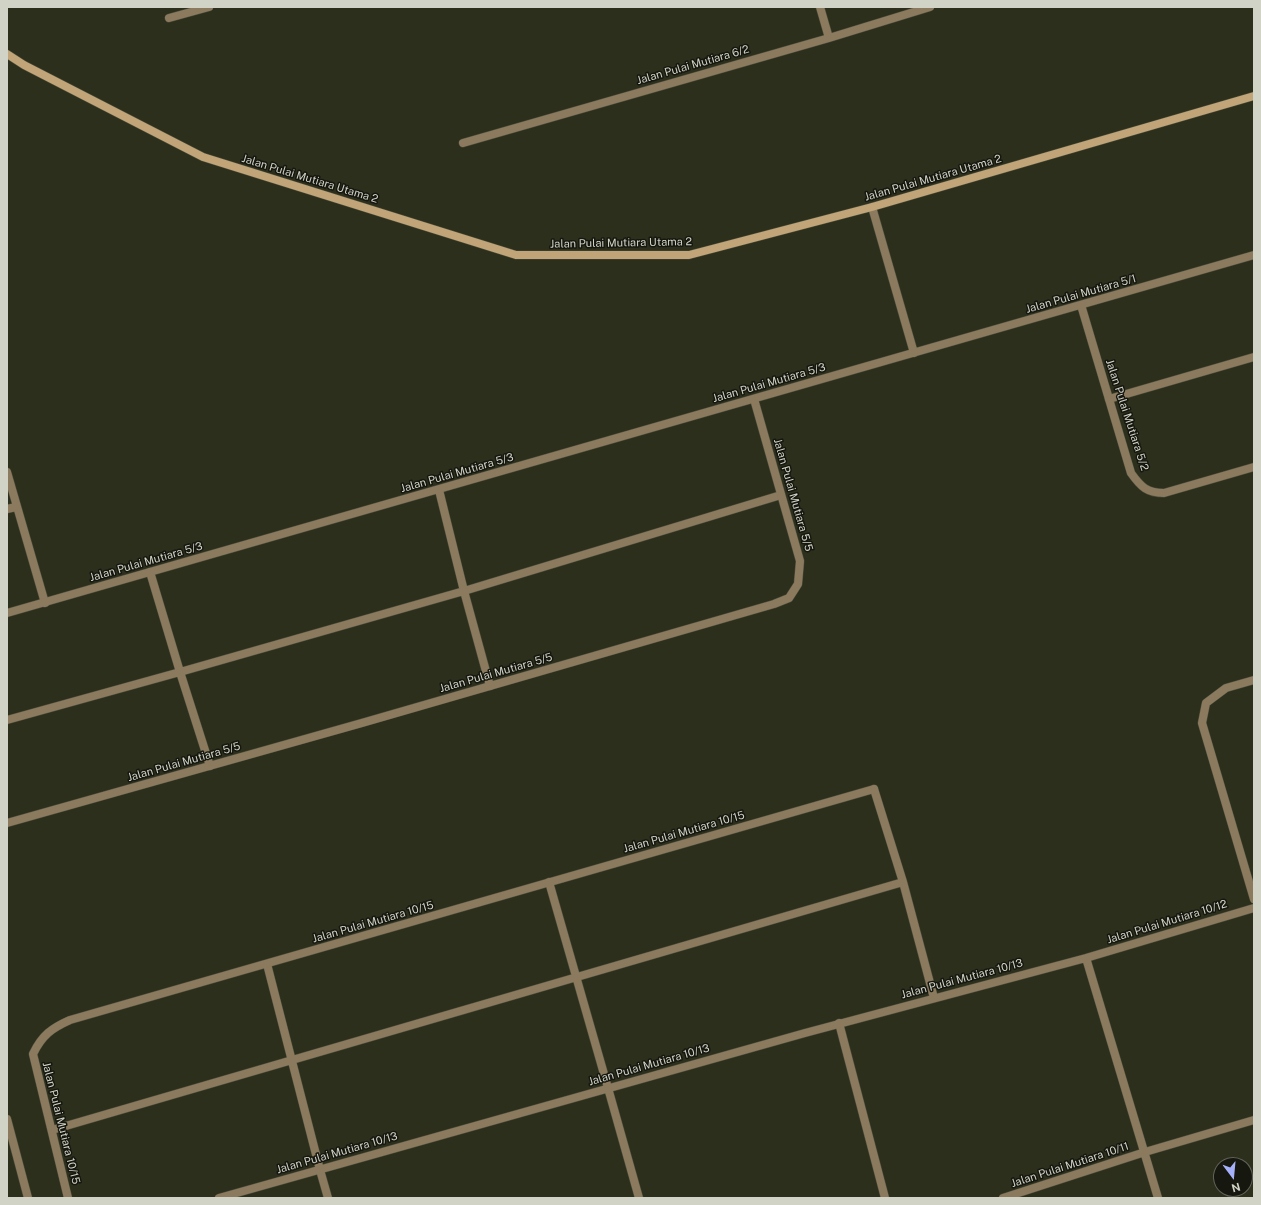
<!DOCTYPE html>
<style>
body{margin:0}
#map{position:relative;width:1261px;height:1205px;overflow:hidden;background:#2d2f1d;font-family:"Public Sans",sans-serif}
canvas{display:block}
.frame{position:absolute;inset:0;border:8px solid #d1d3c7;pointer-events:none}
.north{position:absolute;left:1213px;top:1157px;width:40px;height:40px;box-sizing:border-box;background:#16170f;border:1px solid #616259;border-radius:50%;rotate:164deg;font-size:11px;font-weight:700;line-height:16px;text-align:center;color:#d1d3c7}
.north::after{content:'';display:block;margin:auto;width:14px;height:18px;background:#a6b1fc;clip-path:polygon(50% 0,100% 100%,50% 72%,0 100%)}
</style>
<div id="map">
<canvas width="1261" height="1205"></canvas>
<div class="frame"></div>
<div class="north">N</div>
</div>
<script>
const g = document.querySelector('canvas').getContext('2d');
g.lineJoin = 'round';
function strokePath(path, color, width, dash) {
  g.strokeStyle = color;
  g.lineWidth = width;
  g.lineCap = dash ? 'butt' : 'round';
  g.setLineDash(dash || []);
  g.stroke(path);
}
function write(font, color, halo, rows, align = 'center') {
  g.font = font + ' "Public Sans",sans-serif';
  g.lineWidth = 3;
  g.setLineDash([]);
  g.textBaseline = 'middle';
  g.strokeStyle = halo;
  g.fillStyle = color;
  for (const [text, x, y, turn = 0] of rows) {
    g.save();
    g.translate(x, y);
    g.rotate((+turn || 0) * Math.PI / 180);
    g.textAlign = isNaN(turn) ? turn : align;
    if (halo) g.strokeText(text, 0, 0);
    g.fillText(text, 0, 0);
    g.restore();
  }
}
const lane = new Path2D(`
 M1109,399L1254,357
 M7,472L45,603
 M439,490L464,591L490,686
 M7,509L16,507
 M150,572L180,672L210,766
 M7,720L180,672L464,591L781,495
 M874,789L903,882L934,998
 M549,882L608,1088
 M267,964L320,1170L328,1198
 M839,1023L885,1198
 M7,1119L28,1198
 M52,1130L903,882`);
const street = new Path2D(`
 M820,7L829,38
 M169,18L209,7
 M463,143L829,38L930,7
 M872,207L914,353
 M1081,305L1131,473C1141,487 1147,493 1164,493L1254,467
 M7,613L1254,255
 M1254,680L1226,688L1206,703L1202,723L1254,899
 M7,823C263,752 519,678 774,604L789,598L798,584L800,561L754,399
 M1086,958L1158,1198
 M608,1088L639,1198
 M68,1198L33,1054C42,1035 52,1028 70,1020L874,789
 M219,1198L805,1033L1086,958L1254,908
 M1003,1198L1145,1152L1254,1120`);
const secondary = new Path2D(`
 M7,54L24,65L203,157L516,255H689L872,207L1254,96`);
strokePath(lane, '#4b4d3c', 9);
strokePath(street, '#4b4d3c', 9);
strokePath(secondary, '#4b4d3c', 9);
strokePath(lane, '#8b7a5e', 8);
strokePath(street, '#8b7a5e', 8);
strokePath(secondary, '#c1a578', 8);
write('11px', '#d1d3c7', '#16170f', [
 ["Jalan Pulai Mutiara 6/2",693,65,-16],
 ["Jalan Pulai Mutiara Utama 2",933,178,-16],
 ["Jalan Pulai Mutiara Utama 2",310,179,17],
 ["Jalan Pulai Mutiara Utama 2",621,243,-1],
 ["Jalan Pulai Mutiara 5/1",1081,294,-16],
 ["Jalan Pulai Mutiara 5/3",769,383,-16],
 ["Jalan Pulai Mutiara 5/2",1127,415,72],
 ["Jalan Pulai Mutiara 5/3",457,473,-16],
 ["Jalan Pulai Mutiara 5/5",793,495,74],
 ["Jalan Pulai Mutiara 5/3",146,562,-16],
 ["Jalan Pulai Mutiara 5/5",496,673,-16],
 ["Jalan Pulai Mutiara 5/5",184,762,-16],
 ["Jalan Pulai Mutiara 10/15",684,832,-16],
 ["Jalan Pulai Mutiara 10/15",373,922,-16],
 ["Jalan Pulai Mutiara 10/12",1167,922,-17],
 ["Jalan Pulai Mutiara 10/13",962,979,-15],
 ["Jalan Pulai Mutiara 10/13",649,1065,-16],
 ["Jalan Pulai Mutiara 10/15",61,1123,76],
 ["Jalan Pulai Mutiara 10/13",337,1153,-16],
 ["Jalan Pulai Mutiara 10/11",1070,1165,-18]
]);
</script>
